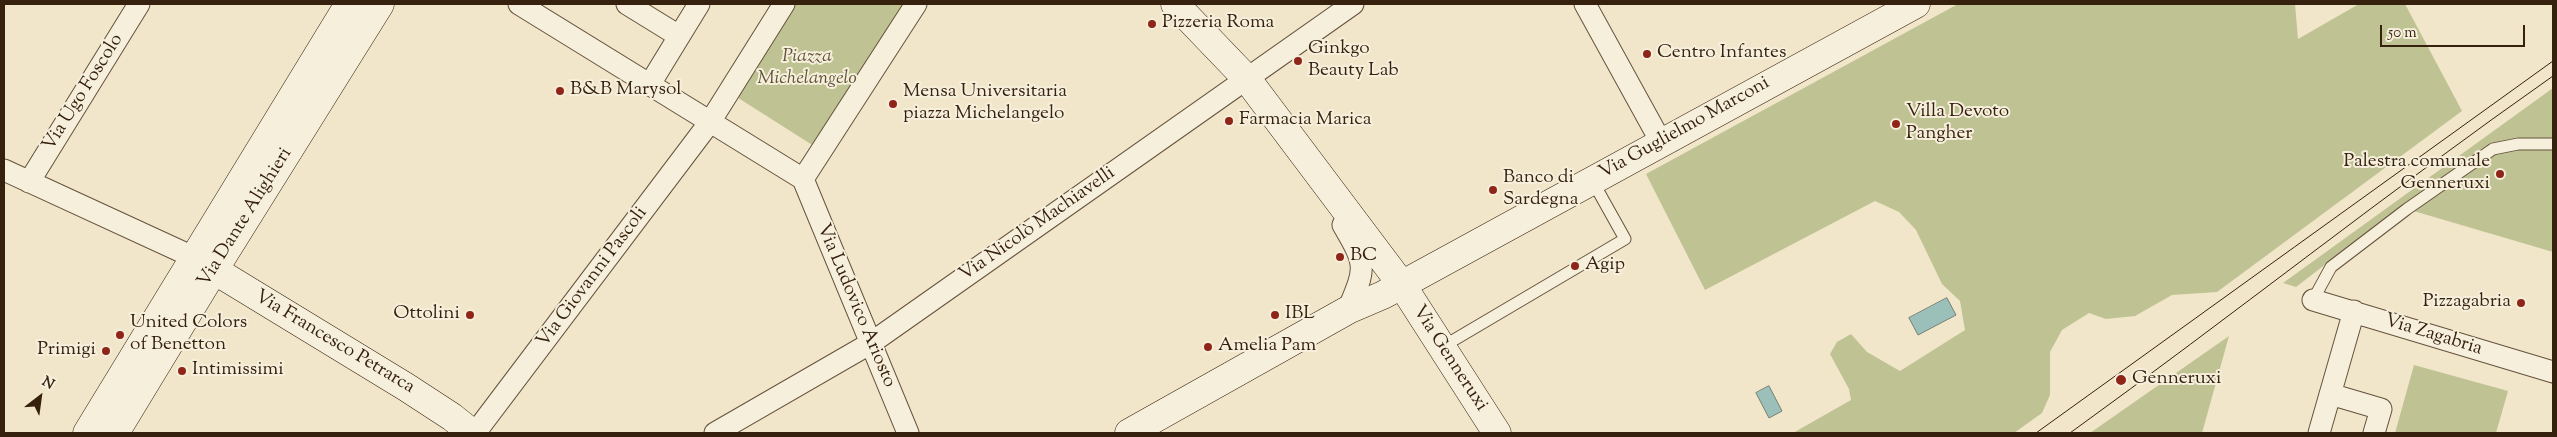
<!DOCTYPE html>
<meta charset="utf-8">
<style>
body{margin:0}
#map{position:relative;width:2557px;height:437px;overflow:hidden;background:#f1e6c9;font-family:"Sorts Mill Goudy",serif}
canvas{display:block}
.frame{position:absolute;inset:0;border:5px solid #36210e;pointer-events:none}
.north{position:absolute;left:15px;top:372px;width:50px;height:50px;-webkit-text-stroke:4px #f6efdc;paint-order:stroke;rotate:30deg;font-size:14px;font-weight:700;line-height:20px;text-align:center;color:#36210e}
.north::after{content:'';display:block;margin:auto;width:18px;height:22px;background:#36210e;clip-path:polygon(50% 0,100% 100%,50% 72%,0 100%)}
.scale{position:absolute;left:2380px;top:25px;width:145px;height:22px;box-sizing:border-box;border:2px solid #36210e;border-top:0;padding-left:6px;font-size:15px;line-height:18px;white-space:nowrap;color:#36210e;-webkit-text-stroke:4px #f6efdc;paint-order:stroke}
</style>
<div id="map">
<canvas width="2557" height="437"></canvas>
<div class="frame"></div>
<div class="north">N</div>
<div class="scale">50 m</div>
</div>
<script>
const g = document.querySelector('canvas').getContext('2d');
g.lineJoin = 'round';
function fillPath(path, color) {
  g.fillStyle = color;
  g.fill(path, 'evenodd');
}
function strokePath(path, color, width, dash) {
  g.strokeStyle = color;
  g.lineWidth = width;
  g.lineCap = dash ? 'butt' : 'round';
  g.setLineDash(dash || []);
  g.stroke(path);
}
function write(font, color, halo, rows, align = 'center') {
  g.font = font + ' "Sorts Mill Goudy",serif';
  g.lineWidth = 4;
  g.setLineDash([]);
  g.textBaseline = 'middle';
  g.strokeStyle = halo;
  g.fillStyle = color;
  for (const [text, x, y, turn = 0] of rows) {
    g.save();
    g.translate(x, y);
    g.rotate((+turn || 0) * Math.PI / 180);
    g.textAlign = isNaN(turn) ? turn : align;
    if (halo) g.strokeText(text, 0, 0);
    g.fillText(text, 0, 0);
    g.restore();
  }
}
fillPath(new Path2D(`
 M789,4H907L817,148L732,94Z
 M1958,4H2295L2298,39L2359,4H2405L2462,111L2217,292L2172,295L2135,316L2106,319L2089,313L2062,330L2050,352V395L2042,413L2014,433H1793L1851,400L1849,389L1830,354L1837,342L1851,334L1867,352L1900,371L1965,330L1960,301L1942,284L1916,230L1899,212L1875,201L1705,290L1646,174Z
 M2553,88V252L2400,207L2296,287L2283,283Z
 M2229,336L2202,433H2090Z
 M2414,365L2508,391L2496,433H2395Z`), '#bfc393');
const water = new Path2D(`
 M1947,298L1956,315L1918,335L1909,318Z
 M1769,386L1782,411L1769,418L1756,393Z`);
fillPath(water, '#9bbfb9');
strokePath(water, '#738075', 1);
const lane = new Path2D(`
 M2313,300L2331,267L2407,209L2493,149L2518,144H2553
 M1442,347L1625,239L1592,180`);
const street = new Path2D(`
 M519,4L803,179
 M627,4L679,36
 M1585,4L1661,142
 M650,84L699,4
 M4,170L193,257L207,266
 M803,179L908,433
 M803,179L916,4
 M29,182L139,4
 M1343,225C1367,266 1366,267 1348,310
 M2313,300L2553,372
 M2330,394L2381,409L2374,433
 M475,433L710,122L784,4
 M715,433L871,343L1353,4
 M2319,433L2354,311`);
const secondary = new Path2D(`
 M1175,4L1247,79L1402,285L1497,433
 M214,270L406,387L452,417L472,433
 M87,433L349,4
 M115,433L214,270L380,4
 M1129,433L1348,310L1383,295L1916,4`);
strokePath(lane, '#65523d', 13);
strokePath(street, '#65523d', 23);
strokePath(secondary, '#36210e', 29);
strokePath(lane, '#f6efdc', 11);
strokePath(street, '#f6efdc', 21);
strokePath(secondary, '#f6efdc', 28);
strokePath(new Path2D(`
 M2036,433L2553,61
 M2070,433C2232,316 2389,191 2553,76`), '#36210e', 1);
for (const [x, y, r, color] of [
 [1152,24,5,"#8f2418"],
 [1647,54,5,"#8f2418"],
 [1298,61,5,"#8f2418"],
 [560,91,5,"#8f2418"],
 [893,104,5,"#8f2418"],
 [1229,121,5,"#8f2418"],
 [1896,124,5,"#8f2418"],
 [2500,174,5,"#8f2418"],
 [1493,190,5,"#8f2418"],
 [1340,257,5,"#8f2418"],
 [1575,266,5,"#8f2418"],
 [2521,303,5,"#8f2418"],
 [470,315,5,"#8f2418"],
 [1275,315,5,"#8f2418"],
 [120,335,5,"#8f2418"],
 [1208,347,5,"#8f2418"],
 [106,351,5,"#8f2418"],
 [182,371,5,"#8f2418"],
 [2121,380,6,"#8f2418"]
]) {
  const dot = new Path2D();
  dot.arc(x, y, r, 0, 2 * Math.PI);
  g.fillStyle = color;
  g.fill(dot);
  strokePath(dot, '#f6efdc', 2);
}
write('19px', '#36210e', '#f6efdc', [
 ["Pizzeria Roma",1162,24],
 ["Ginkgo",1308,50],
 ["Beauty Lab",1308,72],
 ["Centro Infantes",1657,54],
 ["B&B Marysol",570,91],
 ["Mensa Universitaria",903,93],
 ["piazza Michelangelo",903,115],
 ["Villa Devoto",1906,113],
 ["Pangher",1906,135],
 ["Farmacia Marica",1239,121],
 ["Palestra comunale",2490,163,"right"],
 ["Genneruxi",2490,185,"right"],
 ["Banco di",1503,179],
 ["Sardegna",1503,201],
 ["BC",1350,257],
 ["Agip",1585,266],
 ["Pizzagabria",2511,303,"right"],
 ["Ottolini",460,315,"right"],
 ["IBL",1285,315],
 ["United Colors",130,324],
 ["of Benetton",130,346],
 ["Amelia Pam",1218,347],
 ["Primigi",96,351,"right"],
 ["Intimissimi",192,371],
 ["Genneruxi",2132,380]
], 'left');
write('italic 19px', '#5f5236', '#f6efdc', [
 ["Piazza",807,58],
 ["Michelangelo",807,80]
]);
write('19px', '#36210e', '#f6efdc', [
 ["Via Ugo Foscolo",84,93,-58],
 ["Via Guglielmo Marconi",1685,129,-29],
 ["Via Dante Alighieri",246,218,-58],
 ["Via Nicolò Machiavelli",1038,225,-35],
 ["Via Giovanni Pascoli",593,278,-53],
 ["Via Ludovico Ariosto",855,306,67],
 ["Via Zagabria",2433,336,17],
 ["Via Francesco Petrarca",334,343,31],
 ["Via Genneruxi",1449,359,57]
]);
</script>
